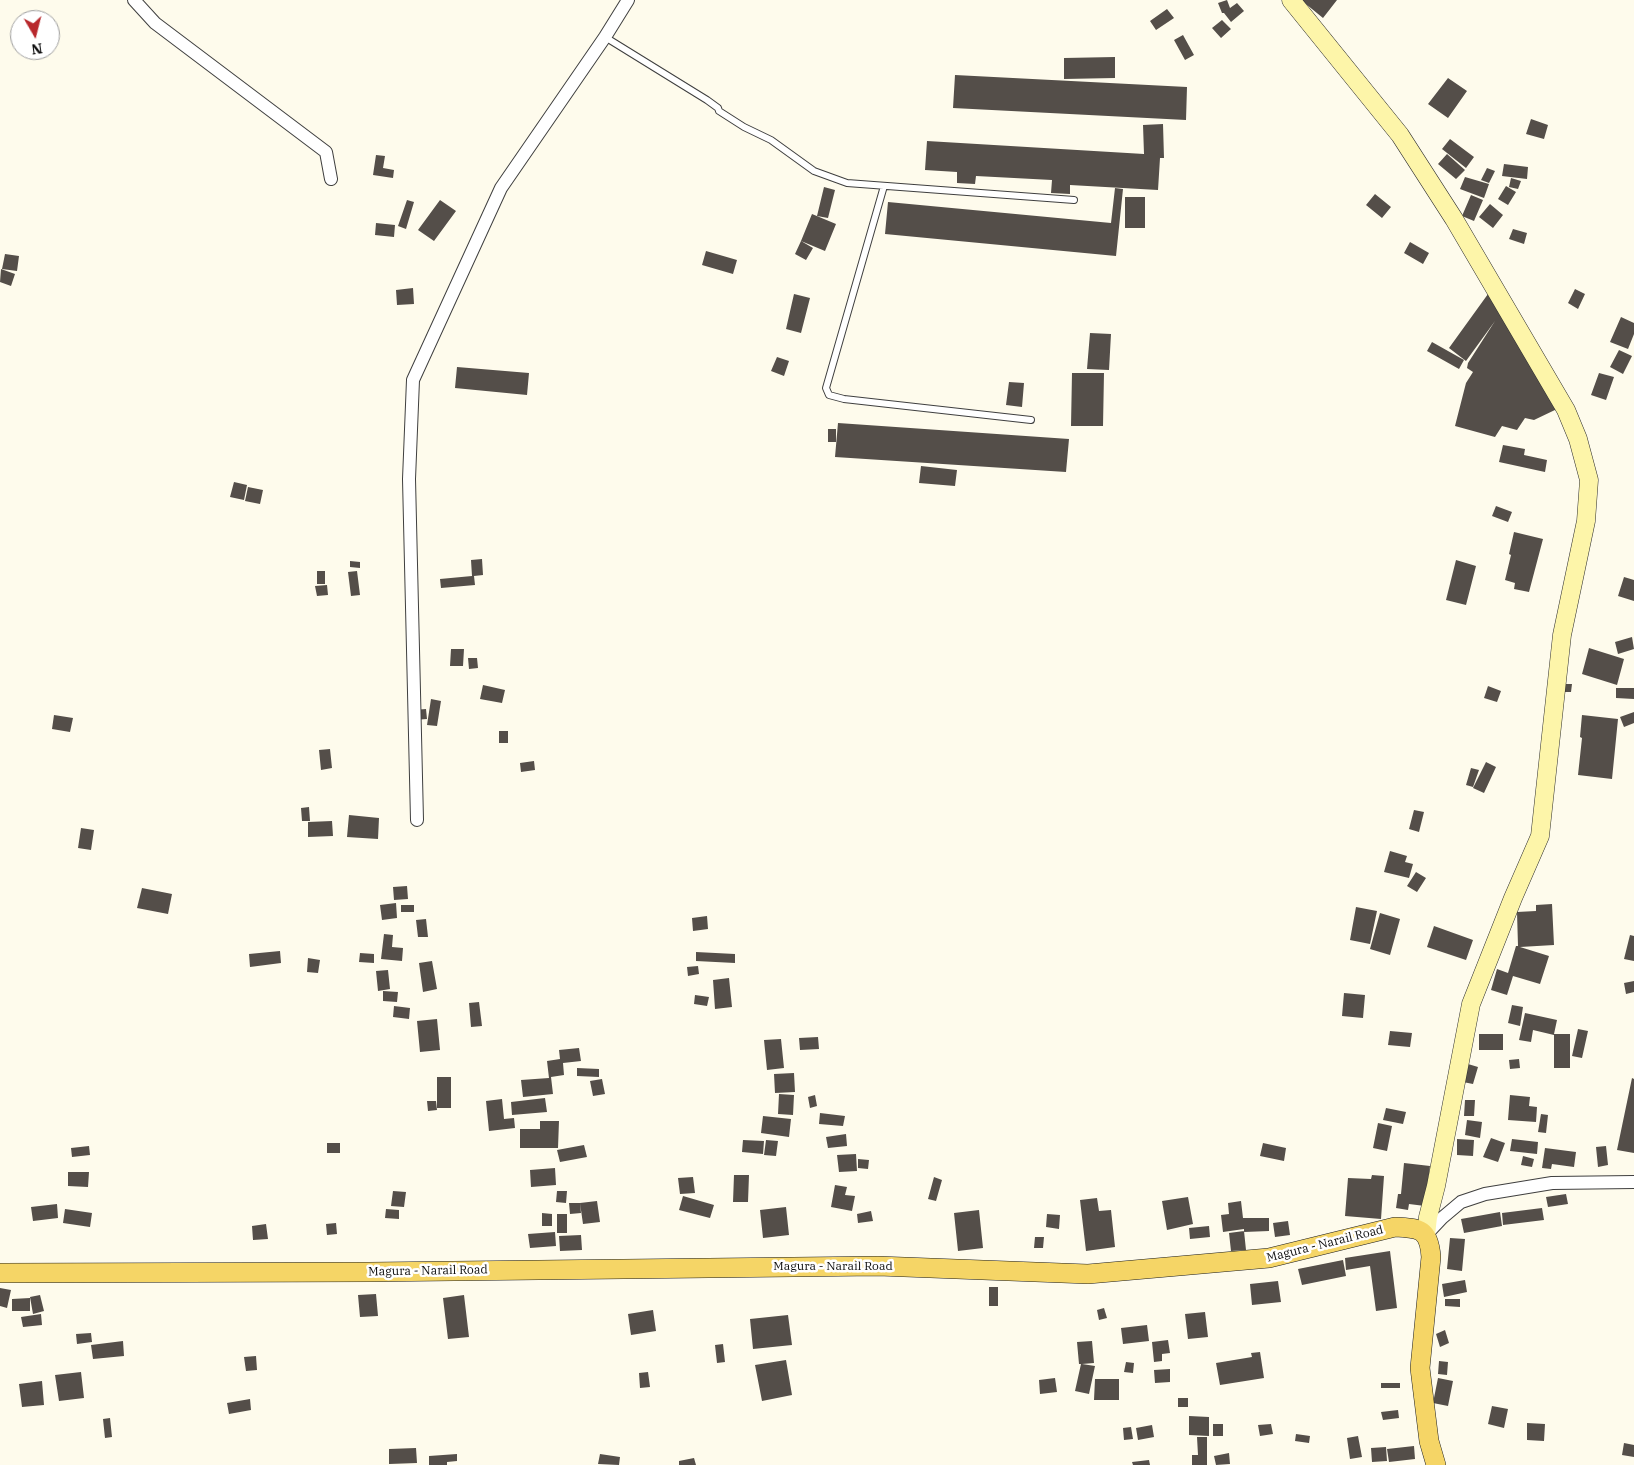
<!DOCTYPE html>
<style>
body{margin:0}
#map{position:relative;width:1634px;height:1465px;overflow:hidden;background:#fefbec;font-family:"IBM Plex Serif",serif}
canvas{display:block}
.north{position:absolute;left:10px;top:10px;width:50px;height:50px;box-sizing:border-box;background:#fff;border:1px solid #9e9e9e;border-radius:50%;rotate:172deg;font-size:14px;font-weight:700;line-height:20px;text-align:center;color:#0c0c0c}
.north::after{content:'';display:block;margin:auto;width:18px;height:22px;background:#b8282c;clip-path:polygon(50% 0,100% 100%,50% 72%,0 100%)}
</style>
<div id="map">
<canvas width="1634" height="1465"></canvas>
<div class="north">N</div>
</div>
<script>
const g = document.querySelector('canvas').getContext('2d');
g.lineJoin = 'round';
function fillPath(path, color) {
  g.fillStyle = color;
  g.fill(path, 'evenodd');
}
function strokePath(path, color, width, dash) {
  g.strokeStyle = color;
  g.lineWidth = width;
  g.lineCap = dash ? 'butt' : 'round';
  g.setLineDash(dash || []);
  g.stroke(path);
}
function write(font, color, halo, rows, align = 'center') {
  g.font = font + ' "IBM Plex Serif",serif';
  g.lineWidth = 5;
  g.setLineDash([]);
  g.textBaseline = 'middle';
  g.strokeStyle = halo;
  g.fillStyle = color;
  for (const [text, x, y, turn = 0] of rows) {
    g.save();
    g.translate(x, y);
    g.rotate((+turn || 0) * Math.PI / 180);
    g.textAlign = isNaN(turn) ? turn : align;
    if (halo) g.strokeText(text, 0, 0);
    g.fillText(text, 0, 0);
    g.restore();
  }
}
fillPath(new Path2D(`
 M1227,0L1230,8L1237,3L1244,11L1231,22L1224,13H1222L1218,3Z
 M1301,0H1337L1323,18Z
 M1167,9L1174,18L1156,30L1150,21Z
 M1222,20L1231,29L1221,38L1212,28Z
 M1183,35L1194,55L1185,60L1174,40Z
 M1115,57V78L1064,79V58Z
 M955,75L1187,87L1186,120L953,108Z
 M1448,78L1467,91L1448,118L1428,104Z
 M1531,119L1548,125L1544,139L1526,134Z
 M1163,124L1164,158H1160L1158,190L1070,185V194L1051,193L1052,180L976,176L975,184L957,183V172L925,170L927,141L1144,154L1143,125Z
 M1450,139L1474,157L1466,168L1442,149Z
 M1447,154L1465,170L1456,179L1438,164Z
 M376,155L385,156L383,168L394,170L393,178L373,175Z
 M1504,164L1528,167L1527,179L1502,176Z
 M1487,168L1495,171L1489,183L1481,180Z
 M1465,177L1489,184L1484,198L1460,189Z
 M1511,178L1521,181L1518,189L1509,187Z
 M1506,186L1516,192L1508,205L1498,199Z
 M824,187L835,190L828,218L817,216Z
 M1115,188L1123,189L1116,256L885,234L888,202L1111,223Z
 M1375,194L1391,207L1382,218L1366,205Z
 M1471,195L1483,200L1474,221L1462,216Z
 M1125,197H1145V228H1125Z
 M407,200L414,202L406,229L398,226Z
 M440,200L456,211L434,241L418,230Z
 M1490,204L1503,215L1493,228L1479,217Z
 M812,214L836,224L825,251L801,241Z
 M376,223L395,225L394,237L375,235Z
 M1513,229L1527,233L1524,244L1509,239Z
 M801,241L813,248L806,260L795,254Z
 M1410,242L1429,253L1423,264L1404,253Z
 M706,251L737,260L733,274L702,265Z
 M5,254L19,256L17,271L2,269Z
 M1,269L15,274L11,286L0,282Z
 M413,288L414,304L397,305L396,290Z
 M1575,289L1585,294L1578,309L1568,303Z
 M794,294L810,298L801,333L786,329Z
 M1488,294L1557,409L1534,420L1525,418L1517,430L1502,426L1495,437L1455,426L1466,383L1473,372L1467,368L1468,363L1495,321L1466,361L1449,348Z
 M1621,317L1634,323V334L1628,349L1610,342Z
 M1090,333L1111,334L1109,370L1087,369Z
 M1432,342L1464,360L1459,369L1427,351Z
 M1619,350L1632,356L1623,374L1610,367Z
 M777,357L789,361L784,376L771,371Z
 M457,367L529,373L527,395L455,388Z
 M1072,373H1104L1103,426H1071Z
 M1599,373L1614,377L1606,400L1591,395Z
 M1009,382L1024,383L1022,407L1006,405Z
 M838,423L1069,439L1066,472L835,457Z
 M828,429H836V442H828Z
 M1503,445L1525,449L1524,455L1547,460L1545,472L1499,462Z
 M921,466L957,470L955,486L919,483Z
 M234,482L247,485L244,500L230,497Z
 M248,487L263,490L260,504L245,501Z
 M1496,506L1512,512L1508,522L1492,516Z
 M1514,532L1543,539L1529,592L1514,589L1515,583L1505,580L1511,555L1509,554Z
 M482,559L483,575L474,576L475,585L441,588L440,579L472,576L471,560Z
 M1456,560L1476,566L1466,605L1446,600Z
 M350,561L360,562V568L350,567Z
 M317,571H325V584H317Z
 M357,571L360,595L351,596L348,572Z
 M1624,577L1634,580V601L1618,596Z
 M327,585L328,595L317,596L315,586Z
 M1632,637L1634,649L1618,654L1615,642Z
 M1589,648L1624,659L1617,685L1582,674Z
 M451,649H464L463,666H450Z
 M468,658H477L478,668L469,669Z
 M1563,684H1572L1571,692H1562Z
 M483,685L505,690L502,703L480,699Z
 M1488,686L1501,691L1497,702L1484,698Z
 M1616,688H1634V699L1616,698Z
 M431,699L441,701L437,726L427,725Z
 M426,709L427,719L413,720V710Z
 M1634,712V723L1624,727L1620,717Z
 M54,715L73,718L70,732L52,729Z
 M1582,715L1618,719L1612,779L1578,775L1582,738L1580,737Z
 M499,731H508V743H499Z
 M330,749L332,768L321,770L319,750Z
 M534,761L535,770L521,772L520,763Z
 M1486,762L1496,767L1484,793L1473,788Z
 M1471,768L1479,770L1473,787L1466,785Z
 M309,807L310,821H302L301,808Z
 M1414,810L1424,812L1419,832L1409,829Z
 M349,815L379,818L378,839L347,837Z
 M332,821L333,836L308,837V822Z
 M81,828L94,830L91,850L78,848Z
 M1390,851L1407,856L1405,862L1413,864L1409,878L1384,872Z
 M1416,872L1426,878L1417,892L1407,886Z
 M407,886L408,899L394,900L393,887Z
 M142,888L172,894L168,914L137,908Z
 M396,903L397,918L382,920L380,905Z
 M1552,904L1554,945L1520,947L1549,956L1540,984L1513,976L1507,995L1491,990L1497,969L1508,973L1516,946H1518L1517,912L1536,911V905Z
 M401,905H414V912H401Z
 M1356,907L1377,911L1370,944L1350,940Z
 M1380,913L1400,919L1390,955L1370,949Z
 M707,916L708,929L693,931L692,918Z
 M426,919L428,937H418L416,920Z
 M1434,926L1473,940L1466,960L1427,947Z
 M384,934L393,935L392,947L403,948L402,961L381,959Z
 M1630,935L1634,936V961L1624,959Z
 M280,951L281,963L250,967L249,954Z
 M696,952L735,954V963L696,961Z
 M360,953L374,954V963L359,962Z
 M308,958L320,960L318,973L307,972Z
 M432,961L437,989L423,992L419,963Z
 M698,966L699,974L688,976L687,967Z
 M388,970L390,989L378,991L376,971Z
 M729,978L732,1007L715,1009L713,980Z
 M1634,981V992L1626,994L1624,983Z
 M383,991L398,992L397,1002L383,1001Z
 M1344,993L1365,995L1363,1018L1342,1016Z
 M695,995L709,997L707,1006L694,1004Z
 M479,1002L482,1026L471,1027L469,1003Z
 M1512,1005L1523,1007L1520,1026L1508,1023Z
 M394,1006L410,1008L409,1019L393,1017Z
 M1525,1013L1557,1020L1554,1034H1570V1068H1554V1035L1533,1030L1531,1042L1519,1040Z
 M437,1019L440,1050L420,1052L417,1021Z
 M1578,1029L1588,1031L1582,1058L1572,1056Z
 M1390,1031L1412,1033L1410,1047L1388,1045Z
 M1479,1034H1503V1050H1479Z
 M818,1037L819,1049L800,1050L799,1038Z
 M781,1039L784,1068L767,1070L764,1040Z
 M579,1048L581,1061L563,1063L564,1075L551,1077L553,1094L523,1097L521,1080L549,1078L547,1061L560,1059L559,1050Z
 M1519,1059L1520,1068L1510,1069L1509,1060Z
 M1468,1064L1478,1067L1473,1084L1463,1082Z
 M577,1068L599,1069V1077L577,1076Z
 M794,1073L795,1092L775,1093L774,1074Z
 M437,1077H451V1108H437Z
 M1632,1078L1634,1079V1153L1617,1150Z
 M602,1079L605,1094L593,1096L590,1081Z
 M779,1094L794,1095L793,1115L778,1114Z
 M815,1095L817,1106L810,1108L808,1097Z
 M1510,1095L1530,1097L1529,1106L1537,1107L1536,1122L1508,1120Z
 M545,1098L547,1112L512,1115L511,1102Z
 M502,1099L504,1119L514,1118L515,1128L489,1131L486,1101Z
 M1465,1100H1475L1474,1116H1464Z
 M427,1101H436L437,1110L428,1111Z
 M1386,1108L1406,1112L1403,1124L1383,1120Z
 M820,1113L845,1116L843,1126L819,1124Z
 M1541,1114L1548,1115L1546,1133L1538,1132Z
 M763,1116L791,1119L789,1137L761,1133Z
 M1467,1120L1482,1122L1480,1138L1465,1135Z
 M540,1121H559L558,1148H520V1129H540Z
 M1378,1123L1392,1126L1387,1151L1373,1148Z
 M846,1134L847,1146L828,1148L826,1137Z
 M1491,1138L1505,1143L1498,1162L1483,1157Z
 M1457,1139L1474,1140L1473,1156L1457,1155Z
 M1512,1139L1538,1142L1537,1154L1510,1151Z
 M743,1140L764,1141L763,1154L742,1152Z
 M766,1140L778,1141L776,1156L764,1155Z
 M327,1143H340V1153H327Z
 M1263,1143L1286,1148L1284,1161L1260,1156Z
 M584,1145L587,1157L560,1162L557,1150Z
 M89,1146L90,1155L72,1157L71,1148Z
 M1606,1146L1608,1165L1598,1167L1596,1147Z
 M1545,1148L1576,1152L1574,1167L1552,1164L1551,1169L1542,1168Z
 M856,1154L857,1171L839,1172L837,1155Z
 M1523,1156L1534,1159L1532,1167L1521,1165Z
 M858,1159L869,1160L868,1169L858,1168Z
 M1404,1163L1430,1166L1425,1206L1409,1204L1408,1210L1396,1208L1398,1194H1401Z
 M555,1168L556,1185L531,1187L530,1170Z
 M68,1172H89L88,1187L68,1186Z
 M734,1175H749L748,1202H733Z
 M1372,1175L1384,1176L1381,1219L1345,1216L1348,1178L1371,1179Z
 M693,1177L695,1193L680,1194L678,1178Z
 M934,1177L942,1180L936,1201L928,1199Z
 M835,1185L847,1187L845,1195L855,1196L852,1211L831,1207Z
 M393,1191L406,1192L404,1207L391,1206Z
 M557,1191H567L566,1203L556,1202Z
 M1566,1194L1568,1204L1548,1207L1546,1197Z
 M683,1196L714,1205L710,1218L679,1210Z
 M1188,1197L1193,1224L1167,1230L1162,1201Z
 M1097,1198L1099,1211L1111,1210L1115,1247L1086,1251L1080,1200Z
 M597,1201L600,1222L583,1224L580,1203Z
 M1241,1201L1243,1218H1269V1231L1244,1232V1229L1223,1232L1221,1215L1229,1214L1228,1203Z
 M569,1203H580L581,1213L570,1214Z
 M57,1204L58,1218L33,1221L31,1207Z
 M786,1207L789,1235L763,1238L760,1210Z
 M1542,1208L1544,1220L1503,1225L1502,1213Z
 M65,1209L92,1213L90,1227L63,1223Z
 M386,1209L399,1210V1219L385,1218Z
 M979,1210L983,1248L958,1251L954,1213Z
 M871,1211L873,1221L858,1223L857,1214Z
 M1500,1212L1502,1226L1464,1233L1461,1219Z
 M542,1213L552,1214V1226H542Z
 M557,1214H567V1233H557Z
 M1047,1214L1060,1215L1059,1229L1046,1227Z
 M1288,1221L1290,1235L1275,1237L1273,1223Z
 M336,1223L337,1234L327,1235L326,1224Z
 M266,1224L268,1239L253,1240L252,1226Z
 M1209,1226L1210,1237L1190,1239L1189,1228Z
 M1244,1231L1246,1250L1231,1251L1229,1233Z
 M555,1232L556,1246L530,1248L528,1234Z
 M581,1235L582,1250L560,1251L559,1236Z
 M1035,1237H1044L1043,1248H1034Z
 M1450,1238L1465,1239L1462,1271L1447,1269Z
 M1390,1251L1397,1308L1376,1311L1370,1266L1346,1270L1345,1258Z
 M1343,1260L1346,1276L1302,1285L1298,1269Z
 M1465,1280L1467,1292L1444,1297L1442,1284Z
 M1278,1281L1281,1302L1252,1305L1250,1284Z
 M989,1287H998V1306H989Z
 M0,1288L11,1290L7,1308L0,1306Z
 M376,1294L378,1316L360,1317L358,1295Z
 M40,1295L44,1311L33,1314L30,1297Z
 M464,1295L469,1337L448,1339L443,1298Z
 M30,1298V1311H12V1299Z
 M1445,1299H1460V1307L1445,1306Z
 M1104,1308L1107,1318L1099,1320L1097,1310Z
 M653,1310L656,1331L631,1335L628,1314Z
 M1205,1312L1208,1337L1188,1339L1185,1314Z
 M41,1314L42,1325L23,1327L21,1317Z
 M788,1315L792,1345L753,1349L750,1319Z
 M1147,1325L1149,1341L1123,1344L1121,1328Z
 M1445,1330L1449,1343L1440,1347L1436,1334Z
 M91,1333L92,1342L77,1344L76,1334Z
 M1168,1340L1170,1353L1162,1354V1361L1154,1362L1152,1342Z
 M123,1341L124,1356L93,1359L91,1345Z
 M1092,1341L1094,1363L1082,1364L1095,1366L1089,1394L1075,1391L1081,1364H1079L1077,1342Z
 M723,1344L725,1362L717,1363L715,1345Z
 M1260,1352L1264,1378L1220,1385L1216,1363L1252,1357L1251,1353Z
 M256,1356L257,1370L246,1371L244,1357Z
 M786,1360L792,1395L762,1401L755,1365Z
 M1439,1361L1448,1362L1447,1375L1438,1374Z
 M1126,1362L1134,1363L1133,1373L1124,1372Z
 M1170,1369V1382L1155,1383L1154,1370Z
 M81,1372L84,1398L59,1401L55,1375Z
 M648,1372L650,1387L640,1388L639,1373Z
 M1055,1378L1057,1392L1040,1394L1039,1380Z
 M1438,1378L1453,1381L1448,1406L1433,1403Z
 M1095,1379H1119V1400H1094Z
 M42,1381L44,1405L22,1407L19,1384Z
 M1381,1383H1400V1388H1381Z
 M1178,1398H1188V1407H1178Z
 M250,1399L251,1410L229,1414L227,1403Z
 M1492,1406L1508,1409L1504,1428L1488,1424Z
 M1398,1410L1399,1418L1383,1420L1381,1412Z
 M1189,1416L1209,1417V1436L1189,1435Z
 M110,1418L112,1437L105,1438L103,1419Z
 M1527,1423L1545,1424L1544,1441L1527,1440Z
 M1213,1424H1223V1436H1213Z
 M1271,1424L1273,1434L1260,1436L1258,1425Z
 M1152,1425L1154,1437L1138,1440L1136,1428Z
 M1131,1427L1133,1439L1124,1440L1123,1428Z
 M1296,1434L1310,1436L1309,1443L1295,1441Z
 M1358,1436L1362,1457L1350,1459L1347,1438Z
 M1197,1437H1207V1465H1192V1455H1198Z
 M1624,1443L1634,1445V1457L1622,1455Z
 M1414,1446L1415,1459L1389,1462L1387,1449Z
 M1386,1447L1387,1461L1372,1462L1371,1448Z
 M416,1448L417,1463L389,1464V1449Z
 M1229,1453L1230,1464L1216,1465L1214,1456Z
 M457,1454V1461L447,1462V1465H429V1456Z
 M600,1454L620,1457L619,1465L598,1464Z
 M694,1458L696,1465H679V1461Z
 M1149,1460L1150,1465H1133L1132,1462Z`), '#544e49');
const lane = new Path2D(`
 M605,37L707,100L718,108L719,111L744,127L771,140L814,171L847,183L1074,200
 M884,186L826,388L829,395L844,399L1031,420`);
const street = new Path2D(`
 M134,0L155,23L326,152L331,179
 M417,820L409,479L413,380L501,188L605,37L628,0
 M1426,1235L1442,1218L1461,1202L1485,1194L1552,1183L1634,1182`);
const secondary = new Path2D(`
 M1291,0L1400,135L1454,219L1566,410L1578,439L1589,480L1586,521L1562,635L1540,836L1513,898L1471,1004L1436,1186L1428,1217L1426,1235`);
const primary = new Path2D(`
 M0,1273L369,1272L878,1266L1088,1274L1269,1258L1395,1227C1420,1228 1429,1229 1431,1257L1420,1368L1429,1441L1436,1465`);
strokePath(lane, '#3f3f3f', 8);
strokePath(street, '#3f3f3f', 14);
strokePath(secondary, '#2e2e2e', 19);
strokePath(primary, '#1d1d1d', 20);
strokePath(lane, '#fff', 6);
strokePath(street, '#fff', 12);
strokePath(secondary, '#fdf5a9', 18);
strokePath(primary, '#f5d566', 19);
write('12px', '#0c0c0c', '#fff', [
 ["Magura - Narail Road",1325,1244,-14],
 ["Magura - Narail Road",833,1267],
 ["Magura - Narail Road",428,1271,-1]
]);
</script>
